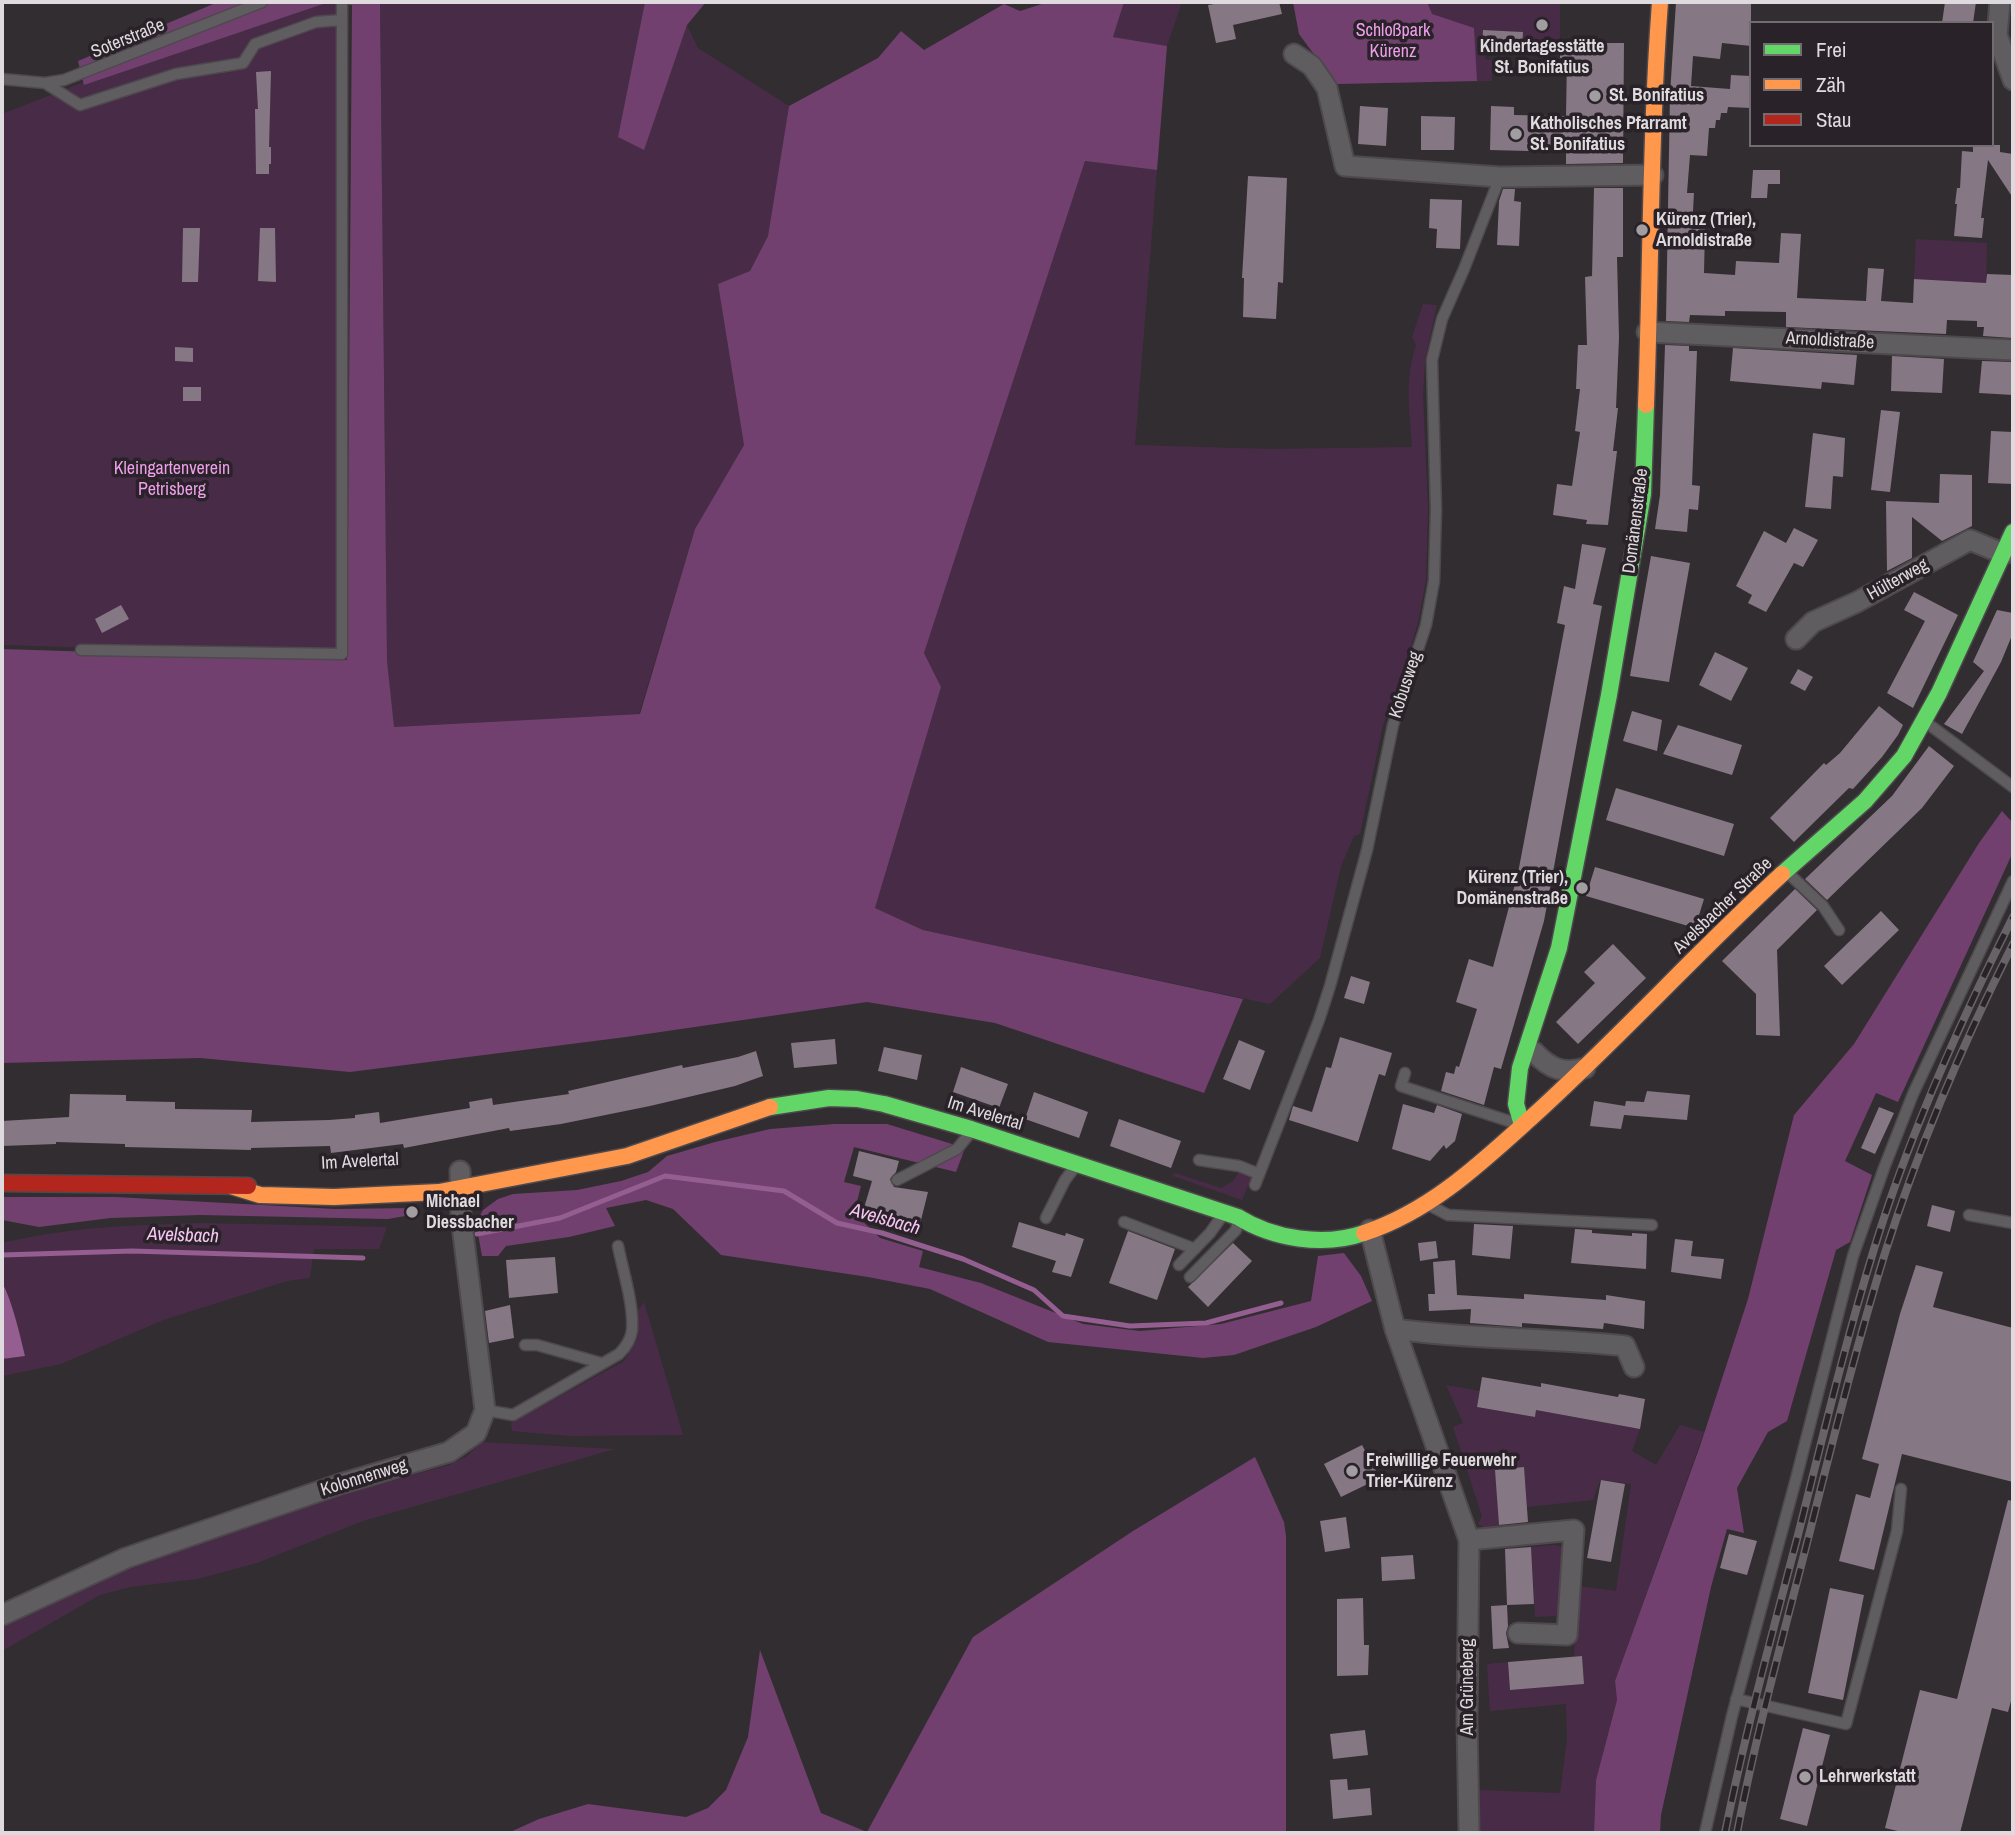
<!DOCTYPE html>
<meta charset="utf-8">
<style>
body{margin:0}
#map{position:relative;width:2015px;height:1835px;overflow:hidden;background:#322d31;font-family:"Archivo Narrow",sans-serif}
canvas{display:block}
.frame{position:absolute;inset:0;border:4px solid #dfdade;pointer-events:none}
.legend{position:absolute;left:1749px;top:21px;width:245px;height:126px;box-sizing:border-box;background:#292228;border:2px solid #726c71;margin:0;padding:9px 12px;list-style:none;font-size:21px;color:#dfdade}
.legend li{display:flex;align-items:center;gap:14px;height:35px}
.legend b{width:35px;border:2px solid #726c71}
</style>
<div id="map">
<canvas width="2015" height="1835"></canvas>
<div class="frame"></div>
<ul class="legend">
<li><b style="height:9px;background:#63d668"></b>Frei</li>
<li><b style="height:9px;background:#ff974d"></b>Zäh</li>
<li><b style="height:9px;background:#b3261e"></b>Stau</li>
</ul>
</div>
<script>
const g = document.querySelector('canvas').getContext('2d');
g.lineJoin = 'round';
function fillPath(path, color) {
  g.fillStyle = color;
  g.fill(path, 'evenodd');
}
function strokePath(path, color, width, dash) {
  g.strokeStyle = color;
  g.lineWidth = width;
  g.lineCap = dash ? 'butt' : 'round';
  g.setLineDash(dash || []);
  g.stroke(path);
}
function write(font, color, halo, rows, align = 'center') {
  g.font = font + ' "Archivo Narrow",sans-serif';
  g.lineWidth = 7;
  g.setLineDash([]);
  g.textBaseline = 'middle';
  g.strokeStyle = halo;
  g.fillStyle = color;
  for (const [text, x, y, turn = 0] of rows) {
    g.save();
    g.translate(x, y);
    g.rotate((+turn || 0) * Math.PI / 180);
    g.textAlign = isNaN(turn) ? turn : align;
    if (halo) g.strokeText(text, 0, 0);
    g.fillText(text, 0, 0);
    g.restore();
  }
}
fillPath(new Path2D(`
 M288,2H337L343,656L5,645L2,649V114Z
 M380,2H645L618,137L643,149L687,25L698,48L789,106L768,236L750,271L718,285L744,445L695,529L639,714L393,727L387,661Z
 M1124,2H1182L1167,46L1113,37Z
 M1293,2H1560V53L1522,52V32L1484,30L1482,49H1485V59L1492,60V81L1336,84L1299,34Z
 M1085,161L1157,170L1135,445L1270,449L1412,447C1410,409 1404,383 1416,345L1412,337L1423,304L1437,305L1425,360L1423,396L1428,508L1426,580L1418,623L1406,663L1383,725L1360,834L1354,836L1341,866L1320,958L1270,1004L923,930L875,908L941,687L924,653Z
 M1916,239L1987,243L1986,283L1914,279Z
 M1239,1172L1252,1177L1242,1200L1173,1176L1175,1173L1221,1188L1233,1181Z
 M202,1223L387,1227L379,1249H314L310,1278L287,1281L163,1320L61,1364L2,1376V1359L25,1355L13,1310L2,1282V1243C68,1227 134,1225 202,1223Z
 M644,1302L683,1435L570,1436L512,1431L511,1423L624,1361L638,1338L637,1312Z
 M1446,1385L1480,1391L1477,1407L1535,1417L1536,1410L1640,1429L1632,1451L1656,1465L1680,1425L1704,1432L1615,1681L1617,1700L1596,1780L1594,1833H1479V1790L1560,1793L1567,1740L1566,1704L1490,1711L1487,1664L1508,1662L1510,1690L1584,1684L1582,1656H1574L1578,1586L1616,1591L1631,1484L1600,1480L1593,1500L1527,1507L1524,1468L1496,1470L1499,1525L1493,1532L1478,1524L1482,1516L1453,1427L1463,1423Z
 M482,1442L615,1449L363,1521L257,1563L197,1579L130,1587L100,1595L2,1651V1627L96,1579L131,1565L259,1524L341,1495L449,1465L466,1457Z
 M1554,1545L1562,1547L1568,1558L1559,1613L1555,1616L1535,1617L1531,1547Z`), '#482c47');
fillPath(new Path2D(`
 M218,2H380L387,661L394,727L640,714L695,529L744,445L718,284L750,271L768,236L789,106L878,58L901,31L924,50L1004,4L1020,11L1048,2H1124L1113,37L1167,46L1157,170L1085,161L924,653L941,687L875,908L923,930L1243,999L1204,1093L995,1023L867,1002L626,1037L350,1072L200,1058L2,1063V649L347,660L352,5L326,3L84,85L78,61Z
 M645,2H706L687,25L644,150L618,137Z
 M1293,2H1427L1432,14L1474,28L1477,81L1336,84L1299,34Z
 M2002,811L2013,823V852L1898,1102L1876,1093L1845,1161L1872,1175L1850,1242L1836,1250L1787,1421L1768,1432L1737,1488L1744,1533L1727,1529L1711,1587L1661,1815L1660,1833H1594L1596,1780L1617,1700L1615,1681L1700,1446L1748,1299L1794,1115L1854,1044L1979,843Z
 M834,1124H887L965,1148L956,1172L854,1147L844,1182L861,1186L854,1213L880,1238L923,1251L919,1267L981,1283L1083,1324L1140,1331L1221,1324L1311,1301L1318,1256L1344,1253L1361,1276L1372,1301L1316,1327L1234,1355L1203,1358L1048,1342L930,1289L868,1277L721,1255L673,1209L646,1200L606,1208L615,1226L569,1237L506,1246L498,1256H482L476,1223L483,1210L498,1199L513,1194L577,1190L621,1181L648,1172L667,1156L715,1142L770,1129Z
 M2,1197H116L335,1209L412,1208L411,1215L388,1219L200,1215L111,1218L39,1227L2,1220Z
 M1255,1457L1284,1522L1286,1536V1833H508L539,1819L588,1804L686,1817L708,1808L726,1790L748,1737L760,1650L821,1813L867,1832L973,1637L1133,1531Z`), '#71406f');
fillPath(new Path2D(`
 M2,1282C13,1304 19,1331 25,1356L2,1359Z`), '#945e91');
strokePath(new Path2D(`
 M477,1234L560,1218L665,1176L784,1191L837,1223L882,1233L963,1259L1034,1290L1063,1316L1130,1326L1206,1323L1281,1303
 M2,1255L132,1251L363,1258`), '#945e91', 5);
fillPath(new Path2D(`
 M1226,2H1279L1282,14L1233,25L1236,39L1216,43L1208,5Z
 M1676,2H1751V46L1722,43L1720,59L1693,56L1691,86L1730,89L1731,75L1751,76V108L1728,107L1727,113H1721L1720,120H1716L1715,128H1709L1707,156L1690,155L1687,193H1694L1692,229H1705L1704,273L1735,275L1736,261L1779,263L1781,233L1801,234L1797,298L1866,301L1868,268L1884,269L1881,301L1913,303L1914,279L1986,283L1987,274L2013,275V338L1983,336L1984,327H1977V321L1947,320L1946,334L1786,327V312L1725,311V316L1690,315L1689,322L1666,321L1670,94Z
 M1945,2H1976L1973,23H1942Z
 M1483,30L1523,32L1522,52L1482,49Z
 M1560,43H1624L1623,163L1566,164V152L1490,150L1491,106L1514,107V115L1566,116L1567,58H1560Z
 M271,71L269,147H271V164H269V174H256L255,109H258L256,72Z
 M1360,106L1388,108L1386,146L1358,144Z
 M1421,116L1455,117L1454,150H1421Z
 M1973,145H2000V152L2013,154V198L1988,160L1981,218H1984L1982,238L1954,236L1957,204H1955L1957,188H1960L1962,151L1973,152Z
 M1753,170H1780V184H1768L1767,198H1751Z
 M1248,176L1287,178L1283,283L1278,282L1276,319L1243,317L1244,278H1242Z
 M1594,188H1623V257H1617L1619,338L1616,408H1618L1613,451H1617L1608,525L1586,524L1587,520L1553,515L1557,484L1572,486L1580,432L1575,431L1580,389H1576L1578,345H1587L1585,277L1592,276Z
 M1503,189H1515L1514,201L1521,202L1519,246L1497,245L1499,201Z
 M1430,199L1462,200L1460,249L1436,248L1437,229L1429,228Z
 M183,228H200L198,282H182Z
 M260,228H275L276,282L258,281Z
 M1665,345L1689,346V351H1697L1692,485L1700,486L1698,510L1689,509L1687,532L1655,529L1660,495Z
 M175,347L193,348V362L175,361Z
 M1733,348L1857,355L1854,385L1822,382L1821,389L1730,381Z
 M1892,356L1944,359L1942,393L1891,391Z
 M1982,361L2013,362V395L1979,393Z
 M183,387H201V401H183Z
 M1881,410L1900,412L1890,492L1871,490Z
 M1991,431L2013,432V484L1988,483Z
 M1813,433L1845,438L1843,477L1833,476L1831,509L1805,507Z
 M1940,474L1972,475V526L1942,541L1912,517V558L1887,571L1886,501L1939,503Z
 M1794,528L1818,540L1803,567L1794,563L1766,612L1748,603L1752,595L1736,586L1764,531L1786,543Z
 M1582,544L1606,548L1593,604L1602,606L1544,921L1501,1069L1494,1067L1484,1105L1441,1091L1446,1072L1454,1074L1456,1066L1459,1067L1477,1009L1456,1002L1469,959L1493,967L1497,952L1518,873L1565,625L1557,623L1564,586L1575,589Z
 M1651,556L1690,563L1669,682L1630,676Z
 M1914,592L1958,615L1913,708L1887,693L1925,621L1904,610Z
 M121,605L129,619L102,633L95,619Z
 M1997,610L2013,613V633L2001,662L1962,734L1944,724L1984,671L1973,662Z
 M1715,652L1748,668L1731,701L1699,685Z
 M1798,669L1813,677L1805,691L1790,683Z
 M1879,706L1903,725L1898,735L1882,757L1853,789L1849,788L1794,842L1770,818L1824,763L1826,765L1840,753Z
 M1632,711L1662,720L1657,751L1623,741Z
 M1678,725L1742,745L1732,775L1663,754Z
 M1929,746L1954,766L1922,808L1827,900L1805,879L1892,796Z
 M1616,788L1734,824L1724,856L1606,820Z
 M1595,867L1704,899L1695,928L1586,896Z
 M1795,889L1817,910L1777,950L1780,1036L1756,1035V994L1722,961Z
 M1881,911L1899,930L1842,985L1824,966Z
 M1613,944L1646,978L1578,1044L1556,1022L1595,983L1584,972Z
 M1351,976L1370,982L1364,1004L1344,998Z
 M1340,1037L1392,1053L1385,1076L1379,1074L1358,1142L1289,1120L1293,1106L1312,1112L1326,1067L1331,1068Z
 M835,1039L837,1064L794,1068L791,1043Z
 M1239,1040L1265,1051L1250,1090L1223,1079Z
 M884,1047L922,1055L917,1080L878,1071Z
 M756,1051L763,1076L735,1086L650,1106L561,1124L510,1131L509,1128L404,1148L403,1144L331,1153L330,1146L251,1148V1150L125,1147V1144L56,1142V1144L2,1146V1121L69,1117L70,1094L126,1095V1101L175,1102V1109L252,1110L251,1122L329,1120L355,1118V1115L379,1112L380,1123L470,1108L469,1102L492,1098L493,1105L569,1094L568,1091L682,1065L683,1068L738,1057Z
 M961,1067L1008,1084L999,1108L953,1092Z
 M1647,1091L1690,1095L1687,1120L1624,1115L1621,1129L1590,1126L1594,1101L1625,1106L1626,1101L1644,1102Z
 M1034,1092L1088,1112L1079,1138L1025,1119Z
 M1403,1104L1434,1113L1437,1105L1462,1114L1455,1141L1446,1149L1444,1145L1430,1161L1392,1149Z
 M1879,1107L1894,1113L1875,1154L1861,1148Z
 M1119,1119L1181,1141L1171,1168L1110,1146Z
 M859,1151L899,1161L896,1172L890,1179L894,1187L928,1192L920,1224L864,1208L872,1181L853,1176Z
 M1932,1205L1955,1211L1950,1232L1927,1226Z
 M1019,1222L1065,1236L1066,1233L1084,1239L1071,1277L1052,1272L1056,1261L1012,1247Z
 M1474,1224L1513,1226L1510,1259L1472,1255Z
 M1575,1229L1592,1230V1233L1632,1236V1233L1647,1234L1646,1269L1571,1263Z
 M1128,1231L1175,1249L1157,1300L1109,1283Z
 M1675,1239L1693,1241L1691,1256L1724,1259L1721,1279L1671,1272Z
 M1436,1241L1438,1258L1420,1261L1418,1243Z
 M1233,1243L1252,1261L1208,1307L1188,1287Z
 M555,1257L558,1293L509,1298L506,1260Z
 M1455,1260L1457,1295L1524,1299V1294L1606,1300V1295L1645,1301L1644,1329L1604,1323L1603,1329L1522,1323V1327L1470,1323L1471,1309L1429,1311L1428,1294H1435L1433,1262Z
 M1916,1265L1943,1272L1933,1307L2013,1328V1482L1902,1454L1874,1570L1839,1561L1856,1494L1870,1498L1879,1464L1862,1459L1900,1314Z
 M510,1305L514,1338L489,1343L485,1311Z
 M1482,1377L1541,1387V1383L1618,1397L1619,1394L1645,1399L1640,1429L1536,1410L1535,1417L1477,1407Z
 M1362,1445L1380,1478L1341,1497L1324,1464Z
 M1524,1467L1528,1522L1499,1525L1495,1470Z
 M1601,1480L1625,1484L1611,1562L1587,1558Z
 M2008,1500L2013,1501V1694L2008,1712L1992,1708L1960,1833H1906L1885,1828L1920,1690L1957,1699Z
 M1346,1517L1350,1548L1325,1552L1320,1521Z
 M1729,1534L1757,1541L1747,1575L1720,1568Z
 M1531,1547L1534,1604L1507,1605L1505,1549Z
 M1413,1555L1415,1579L1382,1581L1381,1557Z
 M1830,1588L1864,1595L1843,1700L1808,1693Z
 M1363,1598L1364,1645H1369L1368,1675L1337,1676V1599Z
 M1507,1605L1508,1626L1506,1633L1509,1648L1493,1649L1491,1606Z
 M1582,1656L1584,1684L1510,1690L1508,1662Z
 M1803,1728L1830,1735L1807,1826L1780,1819Z
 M1365,1730L1368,1755L1333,1759L1330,1734Z
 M1347,1779L1348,1790L1370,1788L1372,1815L1333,1819L1330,1780Z`), '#867784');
const lane = new Path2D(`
 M2,79L45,83L64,80L262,2
 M45,83L80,105L176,74L243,63L255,44L316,22L342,20
 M81,650L342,654V2
 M1927,723L2013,787
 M1787,872L1823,906L1839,930
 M1405,1073L1401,1086L1518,1124
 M1199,1160L1239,1166L1259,1174
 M897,1180L957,1149L971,1132
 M1255,1185L1319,1020L1330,986L1367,850L1393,725L1426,625L1434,581L1436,510L1432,360L1442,319L1464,269L1500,177
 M1429,1205L1448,1215L1652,1225
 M1969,1215L2013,1223
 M1046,1218L1065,1180L1075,1167
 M1124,1222L1195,1249
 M1179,1265L1210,1233L1222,1216
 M1190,1277L1236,1230L1238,1221
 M525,1345H537L601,1363
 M485,1410L513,1415L619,1354C626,1347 631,1340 632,1330C634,1305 623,1271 618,1246
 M1736,1699L1846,1724L1897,1531L1901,1489
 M1705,1833L1732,1716L1796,1479L1853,1256L1884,1168L1913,1094L2013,881`);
const street = new Path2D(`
 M2000,2L1997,35L2013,80
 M1294,54L1312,66L1327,88L1345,166L1500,177L1653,175
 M1647,332L2013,350
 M1796,639L1813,622L1857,602L1970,540L2004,554
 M1534,1052C1550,1069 1563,1074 1585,1068
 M1370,1230L1395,1329L1469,1540L1467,1720L1469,1833
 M1395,1329C1471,1340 1548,1337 1625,1346L1634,1367
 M1469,1540L1574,1530L1567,1635L1518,1633
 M2,1615L126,1558L340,1484L449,1452L476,1433L485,1410L461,1217L460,1171`);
const fast = new Path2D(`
 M1782,874L1865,801L1904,756L1939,693L2013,532
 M770,1107L829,1098L857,1099L884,1104L971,1129L1238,1217C1273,1239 1324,1247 1364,1233
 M1522,1125L1516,1104L1520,1068L1559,948L1609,695L1643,494L1646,405`);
const slow = new Path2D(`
 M1646,405C1651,271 1650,136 1660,2
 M231,1186L260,1195L334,1197L439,1192L627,1156L770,1107
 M1364,1233C1431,1211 1481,1163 1533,1116C1619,1038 1697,952 1782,874`);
const jam = new Path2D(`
 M2,1183L248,1186`);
strokePath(lane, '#4d494c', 13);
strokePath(street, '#4d494c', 23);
strokePath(fast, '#4d494c', 19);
strokePath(slow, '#4d494c', 19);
strokePath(jam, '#4d494c', 19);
strokePath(lane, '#605d60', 10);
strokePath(street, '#605d60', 19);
strokePath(fast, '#63d668', 16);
strokePath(slow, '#ff974d', 16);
strokePath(jam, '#b3261e', 16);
const rail = new Path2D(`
 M1725,1833C1745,1733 1772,1634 1798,1535C1822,1440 1845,1343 1874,1249C1909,1135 1959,1024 2013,917
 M1737,1833C1756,1734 1783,1637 1808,1539C1832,1444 1856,1347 1885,1253C1919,1146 1963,1043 2013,944`);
strokePath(rail, '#676367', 8);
strokePath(rail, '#292228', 5, [16]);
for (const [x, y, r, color] of [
 [1542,25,7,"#a29da1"],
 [1595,96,7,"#a29da1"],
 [1516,134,7,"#a29da1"],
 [1642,230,7,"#a29da1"],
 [1582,888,7,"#a29da1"],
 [412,1212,7,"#a29da1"],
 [1352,1471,7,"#a29da1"],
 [1805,1777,7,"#a29da1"]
]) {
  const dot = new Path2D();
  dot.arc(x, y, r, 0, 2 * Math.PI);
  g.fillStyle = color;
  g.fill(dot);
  strokePath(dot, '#292228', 2.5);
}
write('18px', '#ee9eea', '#292228', [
 ["Schloßpark",1393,31],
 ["Kürenz",1393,52],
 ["Kleingartenverein",172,469],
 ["Petrisberg",172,490]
]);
write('18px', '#dfdade', '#292228', [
 ["Soterstraße",128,39,-22],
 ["Arnoldistraße",1830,341,3],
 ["Domänenstraße",1636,521,-83],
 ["Hülterweg",1898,580,-29],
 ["Kobusweg",1406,685,-72],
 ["Avelsbacher Straße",1723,906,-44],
 ["Im Avelertal",985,1114,17],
 ["Im Avelertal",360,1162,-3],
 ["Kolonnenweg",364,1478,-17],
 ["Am Grüneberg",1468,1687,-90]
]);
write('bold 18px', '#dfdade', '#292228', [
 ["Kindertagesstätte",1542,47,"center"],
 ["St. Bonifatius",1542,68,"center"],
 ["St. Bonifatius",1609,96],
 ["Katholisches Pfarramt",1530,124],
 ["St. Bonifatius",1530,145],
 ["Kürenz (Trier),",1656,220],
 ["Arnoldistraße",1656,241],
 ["Kürenz (Trier),",1568,878,"right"],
 ["Domänenstraße",1568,899,"right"],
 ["Michael",426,1202],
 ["Diessbacher",426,1223],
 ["Freiwillige Feuerwehr",1366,1461],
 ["Trier-Kürenz",1366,1482],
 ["Lehrwerkstatt",1819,1777]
], 'left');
write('italic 19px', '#f7c6f4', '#292228', [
 ["Avelsbach",885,1220,16],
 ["Avelsbach",183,1236,2]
]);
</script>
